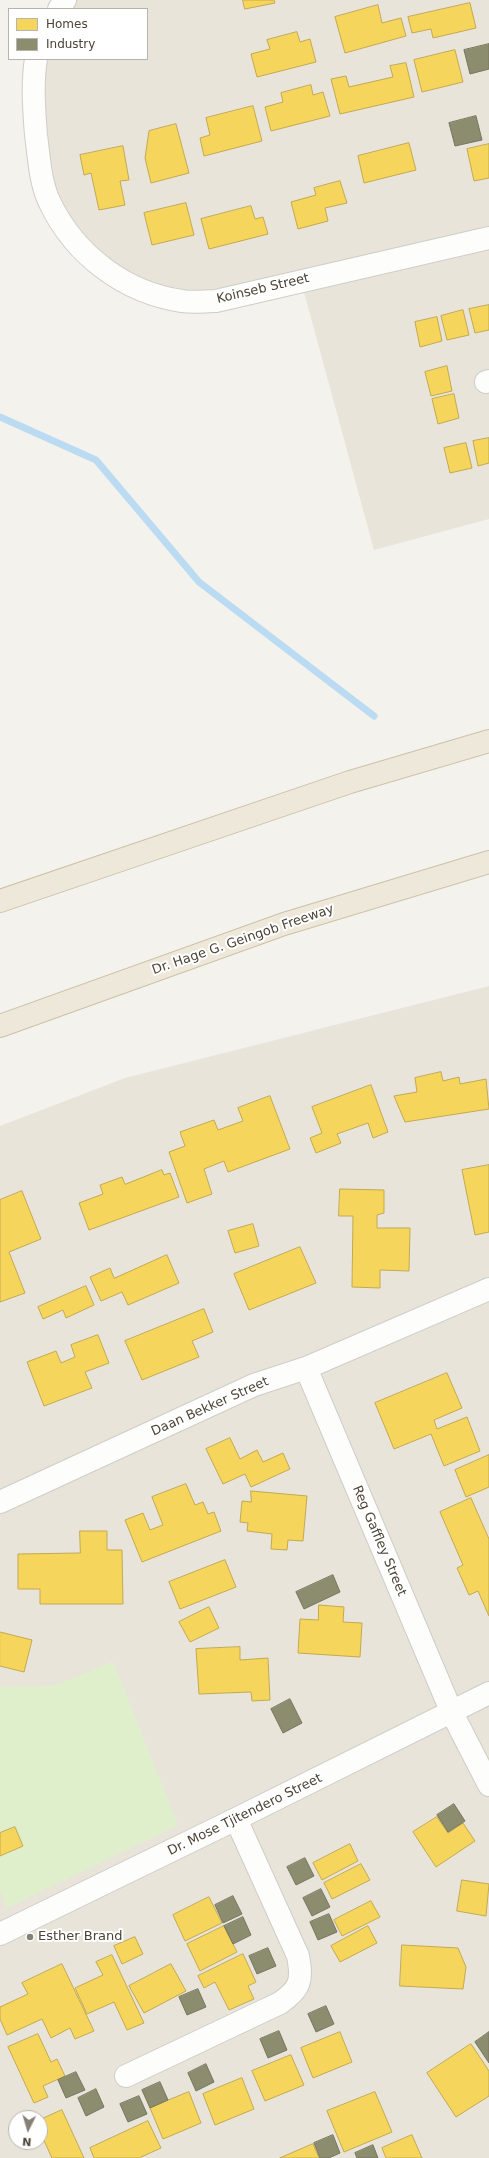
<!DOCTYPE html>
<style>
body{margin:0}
#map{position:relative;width:489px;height:2158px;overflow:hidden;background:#f3f2ed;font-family:"DejaVu Sans",sans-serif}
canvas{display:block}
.legend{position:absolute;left:8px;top:8px;width:140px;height:52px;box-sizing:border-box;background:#fff;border:1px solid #b7b4af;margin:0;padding:5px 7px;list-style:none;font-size:12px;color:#4b4437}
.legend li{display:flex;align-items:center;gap:8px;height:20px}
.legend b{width:20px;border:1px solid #b7b4af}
.north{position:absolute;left:8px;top:2110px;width:40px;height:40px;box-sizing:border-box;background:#fff;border:1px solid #b7b4af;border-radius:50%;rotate:185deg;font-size:11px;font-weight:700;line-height:16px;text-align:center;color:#4b4437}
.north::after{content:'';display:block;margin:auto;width:14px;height:18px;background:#868177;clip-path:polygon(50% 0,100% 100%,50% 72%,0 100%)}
</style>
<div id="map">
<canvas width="489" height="2158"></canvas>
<ul class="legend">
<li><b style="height:11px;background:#f6d55c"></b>Homes</li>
<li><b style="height:11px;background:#8c8c6e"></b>Industry</li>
</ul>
<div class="north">N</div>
</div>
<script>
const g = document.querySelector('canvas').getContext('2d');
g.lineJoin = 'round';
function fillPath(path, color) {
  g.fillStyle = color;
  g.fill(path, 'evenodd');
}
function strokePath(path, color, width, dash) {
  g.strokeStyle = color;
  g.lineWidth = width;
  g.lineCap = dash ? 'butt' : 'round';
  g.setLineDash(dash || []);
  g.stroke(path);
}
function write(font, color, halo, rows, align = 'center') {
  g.font = font + ' "DejaVu Sans",sans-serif';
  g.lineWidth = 4;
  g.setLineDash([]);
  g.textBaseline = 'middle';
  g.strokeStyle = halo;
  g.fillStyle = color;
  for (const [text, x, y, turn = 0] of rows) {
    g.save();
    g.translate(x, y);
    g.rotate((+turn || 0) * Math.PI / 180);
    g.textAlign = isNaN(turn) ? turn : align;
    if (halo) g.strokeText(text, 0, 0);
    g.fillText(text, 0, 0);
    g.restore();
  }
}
fillPath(new Path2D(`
 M65,0H489V519L374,550L301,281L216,301L116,277L49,203L36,59H147V9H59Z
 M489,986V2158H0V1126L125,1078ZM16,2118H40V2142H16Z`), '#e8e4da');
fillPath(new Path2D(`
 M113,1661L178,1825L7,1908L0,1890V1687L57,1685Z`), '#dfefcc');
const homes = new Path2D(`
 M243,0H274L275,3L245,9Z
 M470,3L476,28L433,38L431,29L412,33L408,17Z
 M378,5L382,23L401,18L406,36L345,53L335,17Z
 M297,32L300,42L310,39L316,62L257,77L251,54L270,49L267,40Z
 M455,50L463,82L422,92L414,60Z
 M406,63L414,97L340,114L331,79L346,76L349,87L393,77L390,66Z
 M311,85L313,95L323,92L330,116L271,131L265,107L283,102L281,93Z
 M253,106L262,141L204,156L200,138L210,135L206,118Z
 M176,124L189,173L151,183L145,158L149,131Z
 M409,143L416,170L364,183L358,156Z
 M489,144V178L474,181L467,149Z
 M123,146L129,180L120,181L125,205L99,210L91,173L84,175L80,155Z
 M340,181L347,203L325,208L328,221L298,229L291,202L316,195L314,188Z
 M186,203L194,235L152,245L144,213Z
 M251,206L255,219L263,217L268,234L209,249L201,219Z
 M489,305V330L475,333L469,309Z
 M463,310L469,335L447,340L441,316Z
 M437,317L442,341L420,347L415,322Z
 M447,366L452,391L431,396L425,372Z
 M454,394L459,418L438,424L432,399Z
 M489,438V463L478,466L473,441Z
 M466,443L472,468L450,473L444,448Z
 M441,1072L443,1081L459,1077L460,1084L486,1079L489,1109L405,1122L394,1096L417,1092L415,1078Z
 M371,1085L388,1132L373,1138L368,1123L337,1134L341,1143L316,1153L310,1138L322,1133L312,1107Z
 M270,1096L290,1149L228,1172L224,1161L204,1169L212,1194L187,1203L169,1152L185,1146L180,1132L214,1120L218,1130L243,1121L238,1108Z
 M489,1165V1232L475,1235L462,1170Z
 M162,1170L164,1175L170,1173L179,1197L89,1230L79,1203L103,1194L100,1185L122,1177L125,1184Z
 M340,1189L384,1190V1213L377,1215V1228H410L409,1271L380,1270V1288L352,1287L353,1216H339Z
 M22,1191L41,1239L9,1252L25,1293L0,1302V1200Z
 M253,1224L259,1246L235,1253L228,1231Z
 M300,1247L316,1283L249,1310L234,1274Z
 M167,1255L179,1283L128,1305L122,1292L101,1301L90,1277L110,1268L114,1278Z
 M86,1286L94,1305L66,1318L63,1310L43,1319L38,1307Z
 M204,1309L213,1332L192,1341L199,1357L142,1380L125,1341Z
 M98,1335L109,1363L85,1372L92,1388L44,1406L27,1362L56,1351L61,1363L75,1357L71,1345Z
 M447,1373L462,1408L434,1420L437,1429L467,1417L480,1451L444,1466L431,1434L394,1449L375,1403Z
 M230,1438L240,1459L257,1450L263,1462L283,1453L290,1469L251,1487L245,1474L223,1484L206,1449Z
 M489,1455V1487L466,1497L455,1470Z
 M186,1484L195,1505L203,1502L208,1514L214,1512L221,1531L142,1562L125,1520L143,1513L150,1530L163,1525L152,1497Z
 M251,1491L307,1496L303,1541L288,1540L287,1550L271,1549L272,1534L247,1531L248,1523L240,1522L242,1501L251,1502Z
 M471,1498L489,1539V1616L478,1591L469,1595L457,1568L463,1565L440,1512Z
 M80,1531H107V1550H122L123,1604H40V1589H18V1554L80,1553Z
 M225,1560L236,1587L180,1609L169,1582Z
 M319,1605L344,1607L343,1622L362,1623L360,1657L298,1653L300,1619L318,1620Z
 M209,1607L219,1628L190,1642L179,1622Z
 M0,1632L32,1640L24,1672L0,1666Z
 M240,1647V1660L268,1658L270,1700L252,1701L251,1692L199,1694L196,1649Z
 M437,1817L448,1833L463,1823L475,1841L436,1867L413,1832Z
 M15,1827L23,1846L0,1856V1833Z
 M350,1844L358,1861L322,1880L313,1863Z
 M361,1864L370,1880L332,1899L324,1883Z
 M462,1880L489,1884L486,1916L457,1911Z
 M209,1897L222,1923L185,1941L173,1915Z
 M371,1901L380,1917L342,1936L334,1920Z
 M224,1926L237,1952L200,1971L187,1944Z
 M368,1926L377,1943L340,1962L331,1946Z
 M135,1937L143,1954L122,1964L114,1946Z
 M402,1945L458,1948L466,1967L463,1989L400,1986Z
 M243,1954L256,1982L248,1986L254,1999L229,2010L215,1982L204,1988L198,1976Z
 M112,1955L144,2023L127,2030L114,2002L87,2014L75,1988L103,1975L96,1962Z
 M62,1964L94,2031L75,2039L70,2028L51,2038L42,2019L7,2035L0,2019V2007L28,1994L22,1983Z
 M171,1964L186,1991L144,2013L129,1986Z
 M340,2032L352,2062L313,2078L301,2048Z
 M38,2034L51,2062L57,2059L65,2076L43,2086L48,2097L34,2103L8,2047Z
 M471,2044L489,2071V2096L456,2117L427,2073Z
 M291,2055L304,2085L265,2101L252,2071Z
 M242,2078L254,2109L215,2125L203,2094Z
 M189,2092L201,2123L163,2139L150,2108Z
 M375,2092L392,2132L344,2152L327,2111Z
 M62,2110L84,2158H52L40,2132V2120Z
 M148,2121L161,2148L139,2158H94L90,2148Z
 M412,2135L422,2158H386L382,2148Z
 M313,2144L319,2158H280Z`);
fillPath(homes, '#f6d55c');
strokePath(homes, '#c3aa51', 1);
const industry = new Path2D(`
 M489,44V69L470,74L464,50Z
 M476,116L482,140L455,146L449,123Z
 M333,1575L340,1592L304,1609L296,1592Z
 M290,1699L302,1723L283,1733L271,1709Z
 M454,1804L465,1821L448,1832L437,1815Z
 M305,1858L314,1876L296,1885L287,1867Z
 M321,1889L330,1907L312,1916L303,1898Z
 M233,1896L242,1914L223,1923L215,1905Z
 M329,1914L337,1932L318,1940L310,1922Z
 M243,1917L251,1935L233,1944L224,1926Z
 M268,1948L276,1966L257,1974L249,1956Z
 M198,1989L206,2007L187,2015L179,1997Z
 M326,2006L334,2024L316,2032L308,2014Z
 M279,2031L287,2050L268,2058L260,2039Z
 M489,2032V2063L475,2042Z
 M206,2064L214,2082L196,2091L188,2073Z
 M76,2072L85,2090L66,2098L58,2080Z
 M160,2082L168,2100L150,2108L142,2090Z
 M96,2089L104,2107L86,2116L78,2098Z
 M139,2096L147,2114L128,2122L120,2104Z
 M333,2135L340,2153L329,2158H320L314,2143Z
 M373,2145L378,2158H357L355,2153Z`);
fillPath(industry, '#8c8c6e');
strokePath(industry, '#78765e', 1);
strokePath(new Path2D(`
 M0,417L96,460L199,582L374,716`), '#bbdbf3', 7);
const minor = new Path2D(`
 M59,9L65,0
 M36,59C32,83 34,110 36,135C39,157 40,183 50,203C75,255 125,293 182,301C193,303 205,301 216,301L489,238
 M486,382L489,381
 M306,1368L452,1713L489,1785
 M0,1502L254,1385L306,1368L489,1289
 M0,1934L236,1819L489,1693
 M126,2076L280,2003C300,1989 303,1981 298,1956L236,1819`);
const highway = new Path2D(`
 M0,901L350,782L489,741
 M0,1026L284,924L489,862`);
strokePath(minor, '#cfcdc7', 24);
strokePath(highway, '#cdc1a7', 24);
strokePath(minor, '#fdfdfc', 22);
strokePath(highway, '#ede8da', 22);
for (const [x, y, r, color] of [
 [30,1937,4,"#868177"]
]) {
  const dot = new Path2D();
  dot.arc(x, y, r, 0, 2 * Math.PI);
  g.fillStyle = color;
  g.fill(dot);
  strokePath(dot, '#fff', 1.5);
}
write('13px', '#4b4437', '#fff', [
 ["Koinseb Street",263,289,-13],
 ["Dr. Hage G. Geingob Freeway",243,940,-19],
 ["Daan Bekker Street",210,1407,-24],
 ["Reg Gaffley Street",379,1541,67],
 ["Dr. Mose Tjitendero Street",245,1815,-26]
]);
write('13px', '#4b4437', '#fff', [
 ["Esther Brand",38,1937]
], 'left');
</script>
